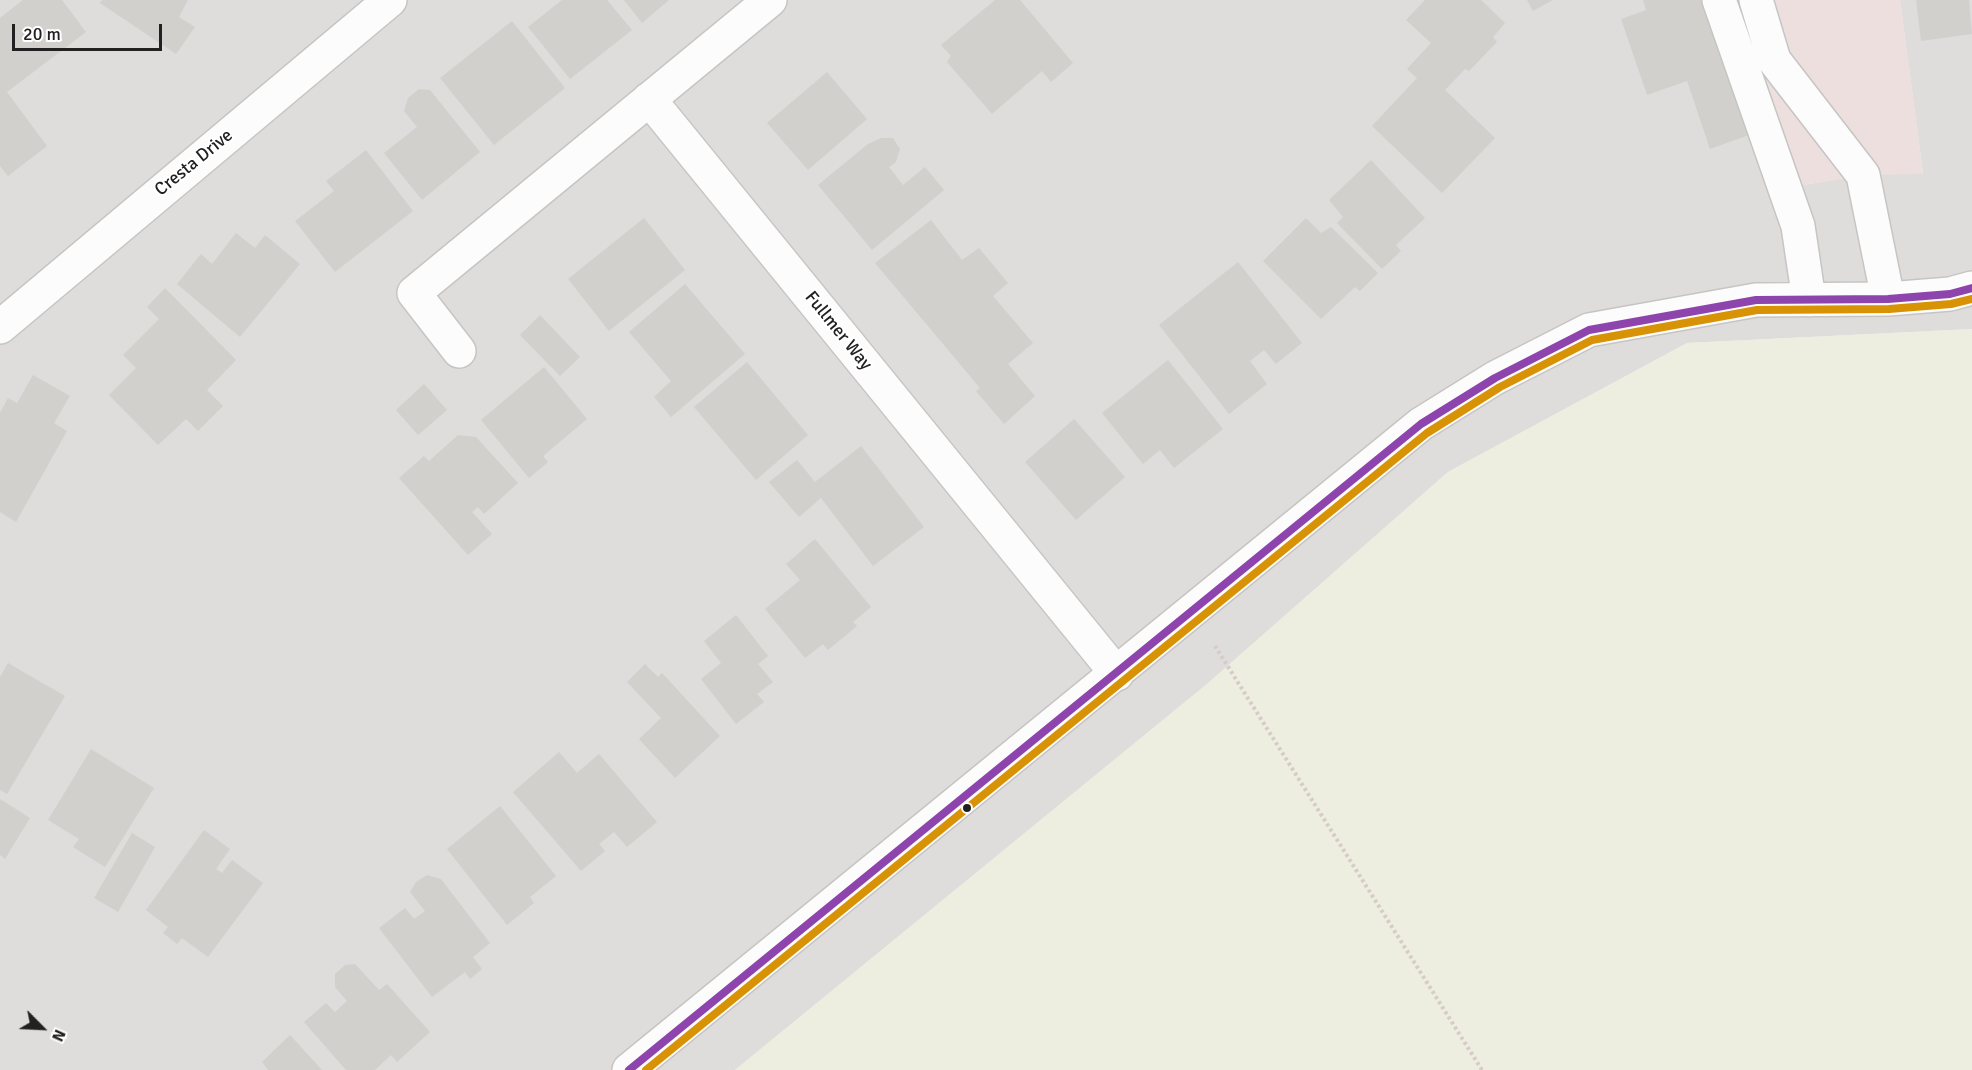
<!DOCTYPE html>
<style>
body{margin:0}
#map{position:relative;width:1972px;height:1070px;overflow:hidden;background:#efedeb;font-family:Signika,sans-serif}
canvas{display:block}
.north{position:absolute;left:12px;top:998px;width:60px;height:60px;-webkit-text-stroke:4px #fff;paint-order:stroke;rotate:114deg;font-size:16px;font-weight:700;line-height:24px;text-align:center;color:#212121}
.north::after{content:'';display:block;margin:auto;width:21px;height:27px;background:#212121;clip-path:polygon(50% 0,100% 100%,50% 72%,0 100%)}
.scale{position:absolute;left:12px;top:24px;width:150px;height:27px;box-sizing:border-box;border:3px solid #212121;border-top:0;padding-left:8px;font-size:18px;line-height:21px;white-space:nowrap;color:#212121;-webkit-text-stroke:4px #fff;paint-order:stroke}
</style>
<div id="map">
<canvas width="1972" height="1070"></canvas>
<div class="north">N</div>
<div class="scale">20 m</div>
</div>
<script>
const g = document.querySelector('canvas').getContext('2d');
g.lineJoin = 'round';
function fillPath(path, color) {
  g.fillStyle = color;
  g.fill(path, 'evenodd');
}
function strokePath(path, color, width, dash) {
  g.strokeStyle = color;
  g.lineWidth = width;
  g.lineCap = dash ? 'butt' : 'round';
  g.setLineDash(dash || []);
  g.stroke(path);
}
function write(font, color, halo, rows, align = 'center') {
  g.font = font + ' Signika,sans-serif';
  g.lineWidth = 4.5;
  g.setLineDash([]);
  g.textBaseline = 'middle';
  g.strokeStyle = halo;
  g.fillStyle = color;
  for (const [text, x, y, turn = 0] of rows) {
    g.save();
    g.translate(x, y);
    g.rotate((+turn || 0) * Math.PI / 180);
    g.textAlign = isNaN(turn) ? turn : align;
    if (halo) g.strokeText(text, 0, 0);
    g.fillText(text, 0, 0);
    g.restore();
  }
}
fillPath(new Path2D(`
 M0,0H1738L1803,185L1863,175L1923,173L1900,0H1972V329L1687,343L1448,472L1207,684L735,1070H0Z`), '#dedddc');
fillPath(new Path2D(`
 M1738,0H1900L1923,174L1863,175L1803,185Z`), '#ecdfde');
fillPath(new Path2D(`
 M1972,329V1070H735L1207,684L1448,472L1687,343Z`), '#edeedf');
fillPath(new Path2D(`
 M23,0H62L86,32L7,92L47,146L8,176L0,166V18Z
 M102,0H188L179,17L195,27L176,54L100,3Z
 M562,0H607L632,30L570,79L528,27Z
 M624,0H669L642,23Z
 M995,0H1020L1073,63L1051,82L1042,71L992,114L947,62L951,56L941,45Z
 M1425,0H1481L1505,23L1493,37L1497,42L1469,71L1465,69L1445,90L1495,138L1442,193L1372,126L1417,78L1407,69L1431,43L1406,20Z
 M1527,0H1553L1533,11Z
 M1643,0H1703L1749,135L1710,149L1687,81L1647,95L1621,19L1646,10Z
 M1916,0H1969L1972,34L1921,41Z
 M512,21L565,88L494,145L440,78Z
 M827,72L867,119L808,170L767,123Z
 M419,89L430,90L480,152L422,200L384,153L417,127L404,111L408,98Z
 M881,138H893L900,149L896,162L889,167L903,185L925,167L944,190L872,250L818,185L868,144Z
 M366,150L413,211L335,272L295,221L334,191L326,181Z
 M1371,160L1425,218L1396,245L1401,251L1382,269L1337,223L1343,217L1329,200Z
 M644,218L685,270L609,331L568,279Z
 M1306,218L1321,233L1331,227L1378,273L1360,291L1355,287L1321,319L1263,261Z
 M931,220L962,260L979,248L1008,283L993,296L1033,343L1008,364L1035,396L1004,424L976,391L980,388L875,263Z
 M236,233L255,248L265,235L300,264L240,337L177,284L201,254L212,264Z
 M1238,262L1302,343L1276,364L1264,350L1250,361L1267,384L1229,414L1159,325Z
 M685,284L745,354L671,417L654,397L671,381L629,332Z
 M165,288L236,360L207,390L223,406L198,431L186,419L158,445L109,395L136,368L123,355L159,319L147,307Z
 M540,315L580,357L560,376L520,335Z
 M1168,360L1223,429L1174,468L1160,450L1143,464L1102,413Z
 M747,362L808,435L756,480L694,407Z
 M544,367L587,419L543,456L548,462L529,478L481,420Z
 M33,375L70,396L54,423L67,431L16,522L0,512V413L8,398L17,403Z
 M424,384L447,410L418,435L396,410Z
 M1074,419L1125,477L1076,520L1025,462Z
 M458,435L476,437L518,483L484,514L478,507L472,512L492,534L468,555L399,478L424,456L429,461Z
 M861,446L924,527L873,566L821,498L799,517L769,482L797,460L815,482Z
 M815,539L871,607L853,622L857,626L828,650L823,644L805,658L765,609L800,580L786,564Z
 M736,615L768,656L758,664L773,682L757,694L764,702L736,724L701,679L721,663L704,641Z
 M8,663L65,696L7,794L0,790V677Z
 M645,664L658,677L662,673L720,736L675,778L639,739L661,718L627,682Z
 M91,749L154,788L105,867L73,847L79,839L48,820Z
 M559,752L577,773L599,754L657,822L627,847L614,832L599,844L605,851L581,871L513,792Z
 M0,799L30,818L5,859L0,855Z
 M500,806L556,876L530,897L534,903L507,925L447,849Z
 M204,830L230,849L216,869L222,873L232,860L263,883L208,957L182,938L177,944L163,933L168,927L146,910Z
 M132,833L155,847L118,912L94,898Z
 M427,875L441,879L490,943L473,957L482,969L470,979L465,972L432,997L379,928L405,908L414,919L425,911L410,892L416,882Z
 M355,964L379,990L387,984L430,1032L397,1062L391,1055L375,1070H346L304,1022L326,1003L335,1012L347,1001L335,987V974L345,965Z
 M290,1035L322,1070H268L262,1062Z`), '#d2d0cd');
const minor = new Path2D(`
 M1719,0L1798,226L1809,300
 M1756,0L1774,60L1863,175L1888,299
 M649,99L1117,674
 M0,327L390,0
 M459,351L414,293L770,0
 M629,1070L1421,424L1495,378L1589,330L1756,300L1888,299L1950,294L1972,288`);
strokePath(minor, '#c6c5c4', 36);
strokePath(new Path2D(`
 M1215,646L1482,1070`), '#d7cbc9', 4, [3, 3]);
strokePath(minor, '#fdfcfc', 33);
strokePath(new Path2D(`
 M629,1070L1421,424L1495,378L1589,330L1756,300L1888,299L1950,294L1972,288`), '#8e44ad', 8);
strokePath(new Path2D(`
 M646,1070L1427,433L1500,387L1592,340L1757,310L1889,309L1951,304L1972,299`), '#d79205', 8);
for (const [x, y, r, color] of [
 [967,808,5,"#212121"]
]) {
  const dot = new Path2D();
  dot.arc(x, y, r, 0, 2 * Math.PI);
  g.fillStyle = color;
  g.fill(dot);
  strokePath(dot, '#fff', 2);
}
write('18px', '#212121', '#fff', [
 ["Cresta Drive",194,163,-39],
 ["Fullmer Way",838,331,51]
]);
</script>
